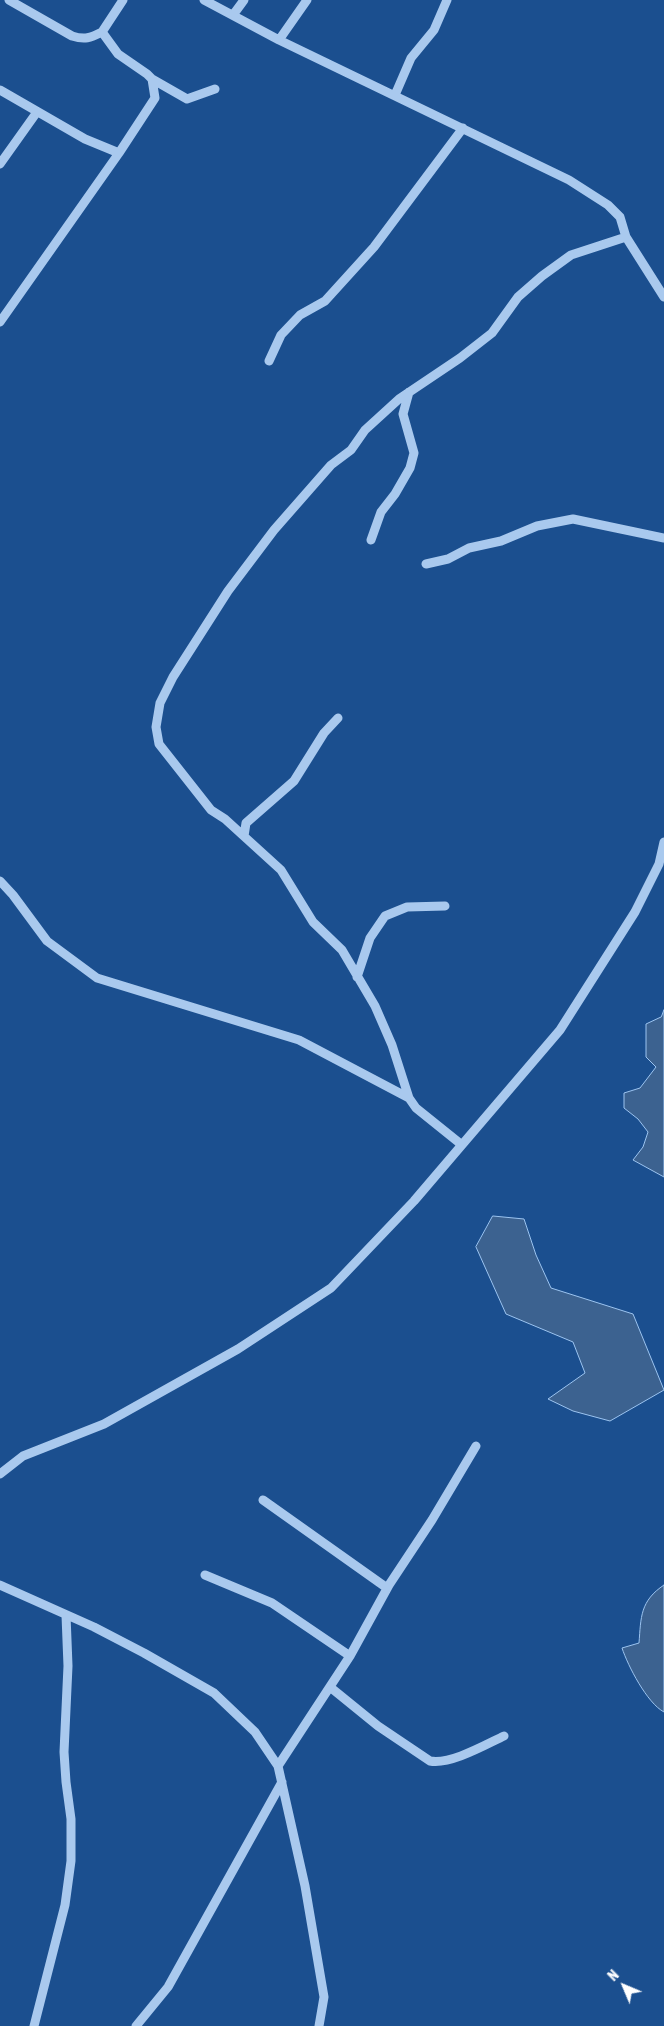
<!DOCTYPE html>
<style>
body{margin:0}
#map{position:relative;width:664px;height:2026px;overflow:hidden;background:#1b4f8f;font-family:"Asap Condensed",sans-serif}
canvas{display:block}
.north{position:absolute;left:599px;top:1961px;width:50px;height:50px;-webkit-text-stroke:4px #1b4f8f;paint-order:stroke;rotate:315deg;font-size:14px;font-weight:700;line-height:20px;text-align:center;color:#fff}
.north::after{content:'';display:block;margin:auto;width:18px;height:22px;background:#fff;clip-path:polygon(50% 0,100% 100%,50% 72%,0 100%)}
</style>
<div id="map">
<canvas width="664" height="2026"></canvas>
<div class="north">N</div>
</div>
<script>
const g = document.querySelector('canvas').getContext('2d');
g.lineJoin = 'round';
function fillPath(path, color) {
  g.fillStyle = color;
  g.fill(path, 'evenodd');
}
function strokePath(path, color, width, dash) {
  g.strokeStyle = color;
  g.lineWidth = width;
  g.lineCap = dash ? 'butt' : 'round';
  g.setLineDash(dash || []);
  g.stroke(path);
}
const water = new Path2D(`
 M664,1010V1177L633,1160L643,1147L648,1132L638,1119L624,1108V1093L640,1088L656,1067L646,1057V1024L661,1017Z
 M493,1216L524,1219L536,1255L551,1288L633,1314L664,1390L610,1421L573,1411L548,1399L585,1373L573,1342L506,1314L476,1247Z
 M664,1585V1712C647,1703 628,1666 622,1648L639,1643C641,1617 640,1601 664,1585Z`);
fillPath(water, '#3c6290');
strokePath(water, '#9cc4f0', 1);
strokePath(new Path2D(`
 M9,0L72,36C85,40 90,38 102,32
 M123,0L102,32L118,54L147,74L152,79
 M204,0L279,40L569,180L608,205L620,217L626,237L664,297
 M233,15L244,0
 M279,40L307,0
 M0,90L85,139L119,153
 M395,95L411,58L434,30L447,0
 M0,164L37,112
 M0,322L119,153L155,98L152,79L187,99L215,89
 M269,361L281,335L300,315L325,301L374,247L463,128
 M371,540L381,512L395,494L410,468L414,453L403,414L409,392
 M426,564L448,559L469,548L501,541L537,526L573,519L664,538
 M244,836L246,823L294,781L324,733L338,718
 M0,881L13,895L47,941L97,978L299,1040L409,1098
 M357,977L370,938L385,916L407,907L445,906
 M462,1145L416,1108L409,1098L392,1045L375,1006L342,950L313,922L281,870L225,819L211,810L159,744L156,727L160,703L173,677L228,591L274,530L331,465L351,450L365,430L399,399L460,358L492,333L518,297L542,276L571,255L626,237
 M0,1474L23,1456L104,1424L238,1349L331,1288L414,1201L560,1030L635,912L659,864L664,842
 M263,1500L387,1588
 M205,1575L272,1603L350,1656
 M0,1585L94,1627L144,1653L214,1693L255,1732L278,1766L305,1886L324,1997L319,2026
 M330,1687L378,1726L430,1761C450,1765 485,1745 504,1736
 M278,1766L350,1656L389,1585L432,1520L476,1446
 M34,2026L65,1905L71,1861V1819L66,1782L64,1752L68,1666L66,1615
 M136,2026L168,1987L282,1782`), '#a9c9ee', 9);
</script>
